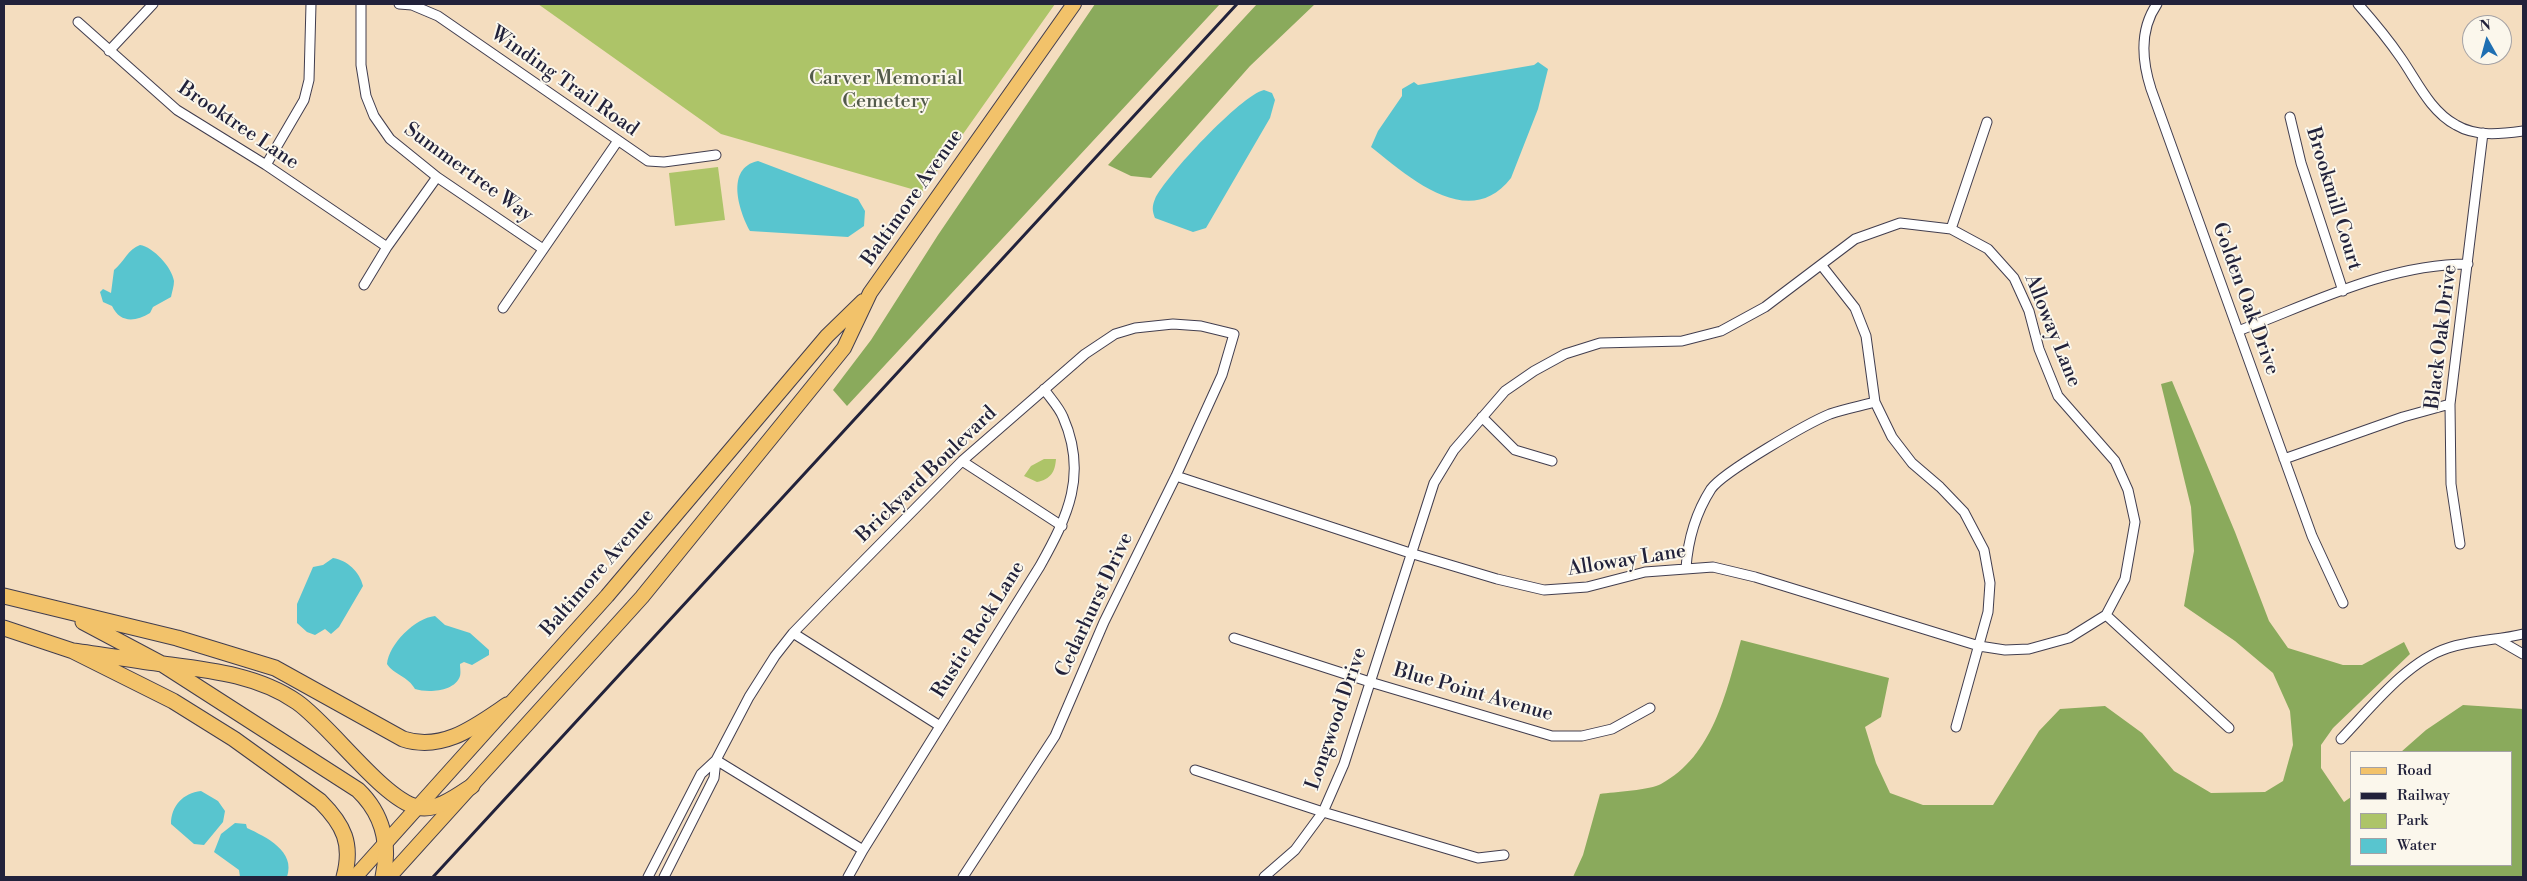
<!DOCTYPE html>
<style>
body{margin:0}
#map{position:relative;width:2527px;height:881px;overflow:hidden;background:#f4ddbf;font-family:"Libre Bodoni",serif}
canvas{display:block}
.frame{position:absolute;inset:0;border:5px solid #22223b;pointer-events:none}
.legend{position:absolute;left:2350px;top:751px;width:162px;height:115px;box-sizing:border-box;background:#fbf7ec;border:1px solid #a4a2a5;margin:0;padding:6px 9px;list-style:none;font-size:15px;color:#22223b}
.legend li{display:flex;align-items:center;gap:10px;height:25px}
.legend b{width:25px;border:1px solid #a4a2a5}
.north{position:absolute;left:2462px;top:15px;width:50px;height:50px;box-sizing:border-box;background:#fbf7ec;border:1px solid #a4a2a5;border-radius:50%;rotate:353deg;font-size:14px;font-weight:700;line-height:20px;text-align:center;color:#22223b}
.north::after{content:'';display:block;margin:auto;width:18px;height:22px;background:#1f6fb2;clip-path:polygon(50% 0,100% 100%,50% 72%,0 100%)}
</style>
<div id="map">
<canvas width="2527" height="881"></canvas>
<div class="frame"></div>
<ul class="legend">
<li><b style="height:6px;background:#f2c26a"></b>Road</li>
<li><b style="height:6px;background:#22223b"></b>Railway</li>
<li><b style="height:14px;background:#adc468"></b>Park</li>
<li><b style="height:14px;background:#58c5cf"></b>Water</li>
</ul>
<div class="north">N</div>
</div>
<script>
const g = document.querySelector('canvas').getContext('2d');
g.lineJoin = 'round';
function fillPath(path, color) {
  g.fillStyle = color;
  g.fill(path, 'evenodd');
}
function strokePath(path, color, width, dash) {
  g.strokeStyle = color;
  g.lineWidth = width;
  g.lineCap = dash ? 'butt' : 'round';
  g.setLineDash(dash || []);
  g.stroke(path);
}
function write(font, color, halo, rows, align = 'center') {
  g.font = font + ' "Libre Bodoni",serif';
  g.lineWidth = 4;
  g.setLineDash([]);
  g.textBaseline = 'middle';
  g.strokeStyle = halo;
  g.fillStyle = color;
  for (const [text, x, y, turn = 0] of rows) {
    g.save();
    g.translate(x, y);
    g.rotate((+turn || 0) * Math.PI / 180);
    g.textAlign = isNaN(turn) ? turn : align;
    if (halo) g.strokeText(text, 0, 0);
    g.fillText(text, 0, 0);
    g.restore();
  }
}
fillPath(new Path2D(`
 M538,4H1055L922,192L721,134Z
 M718,167L725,220L675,226L669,173Z
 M1044,459H1056C1055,472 1051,479 1037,482L1024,476L1031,466Z`), '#adc468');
fillPath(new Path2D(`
 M1095,4H1220L847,406L833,390L871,340L938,235Z
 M1257,4H1315L1250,66L1151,178L1131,176L1108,165Z
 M2172,381L2235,532L2269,621L2288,648L2343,665H2362L2404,642L2410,654L2333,728L2321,745V768L2344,802L2351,797V865H2511V752H2401L2426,730L2463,705L2523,709V877H1573L1583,855L1600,794C1614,792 1651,790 1661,784C1713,756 1726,693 1741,640L1889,678L1881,717L1865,727L1876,763L1890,793L1923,805H1993L2039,731L2060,709L2105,706L2142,733L2174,771L2211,793L2265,792L2283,781L2293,745L2290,711L2273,673L2235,641L2184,606L2194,551L2191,507L2161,384Z`), '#8aaa5c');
fillPath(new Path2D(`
 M1538,62L1548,69L1538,109L1511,178C1469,232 1409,177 1371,147L1378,131L1402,96V89L1414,82L1418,85L1534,65Z
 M1264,90L1272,93L1275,100L1270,118L1206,228L1193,232L1155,218C1152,211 1152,206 1155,199C1165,177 1241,95 1264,90Z
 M758,161L858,199L865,211L864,226L848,237L750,231C739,211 725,168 758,161Z
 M140,245C153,247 172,267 174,281C174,286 172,292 171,297L153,307L150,313C135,322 120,323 112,306L103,302L100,292L103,289L111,293L114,270C124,262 128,249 140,245Z
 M333,558C347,560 360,572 363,586L339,627L331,634L325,629L315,635L307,632L297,623V604L313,567L323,565Z
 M435,616L445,625L470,633L489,650V655L472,665L464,662L460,664C460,667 461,673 460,676C455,692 427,693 415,689C408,676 394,675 387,664C389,644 415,618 435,616Z
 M201,791L218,801L225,811L223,822L204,845L194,844L171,824C171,806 183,793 201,791Z
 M235,823L246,824L247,828C266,837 296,851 287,877H240L239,870L214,852L221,834Z`), '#58c5cf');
const street = new Path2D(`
 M361,4V65L366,96L374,116L390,139L437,177L543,249
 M399,4L412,5L438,16L648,161L664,162L716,155
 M2157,4C2139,30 2142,61 2151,89L2312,536L2343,603
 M2358,4C2373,21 2388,39 2401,58C2417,81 2430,111 2456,125C2476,137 2501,134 2523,131
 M78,22L177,110L266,165L387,247
 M109,51L153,4
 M2290,117L2301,163L2343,291
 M266,165L304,100L309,80L311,4
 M1951,229L1987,122
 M1822,266L1855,308L1866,336L1875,402L1892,437L1912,463L1940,487L1964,512L1984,550L1990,583L1988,612L1956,727
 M364,285L387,247L437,177
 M503,308L617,142
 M2238,331C2312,303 2388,264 2468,264
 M1482,417L1515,450L1552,461
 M2284,459L2403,417L2450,404
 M962,461L1062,526
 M1176,476L1410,553L1497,579L1544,590L1587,587L1645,572L1713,567L1755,577L1979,646L2005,650L2029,649L2069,638L2106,615L2125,579L2135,522L2128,490L2115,461L2058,396L2039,349L2029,311L2014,278L1988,249L1951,229L1900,223L1855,239L1765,307L1721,331L1682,341L1600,343L1565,354L1534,371L1505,391L1454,450L1434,483L1344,764L1323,812L1295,850L1264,877
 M2460,544L2451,484L2450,404L2483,133
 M1686,568C1688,539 1695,514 1711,489C1723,472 1808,423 1830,414C1844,409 1860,406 1875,402
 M2106,615L2229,728
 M793,633L940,726
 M1234,638L1370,682L1552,736H1582L1612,729L1650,708
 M2497,639L2523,654
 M2341,739C2370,709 2407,661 2448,648C2472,640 2499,640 2523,634
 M716,760L863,850
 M1195,770L1323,812L1478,858L1504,855
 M648,877L701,774L716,760L749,697L775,656L793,633L825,600L962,461L1085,354L1115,334L1135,328L1173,324L1201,326L1234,334L1222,375L1176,476L1104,622L1055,736L963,877
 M664,877L714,778L716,760
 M848,877L863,850L1040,566C1068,516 1088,474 1063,417C1059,407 1050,398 1044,389`);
const primary = new Path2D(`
 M355,877L607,596L827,336L863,301
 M389,877L642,597L844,348L870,293L1074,4`);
const highway = new Path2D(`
 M4,596L177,638L275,668L403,739C443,752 476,726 507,705
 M83,622L162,664L358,790C383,814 390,845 383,877
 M4,628L73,651L173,701L234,739L320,801C344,825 353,844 344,877
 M73,651C103,655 133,660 163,664C209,670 258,675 297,702C330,725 383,799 417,807C436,812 457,796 472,786`);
strokePath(street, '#423e4f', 11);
strokePath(primary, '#423e4f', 16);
strokePath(highway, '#423e4f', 17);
strokePath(street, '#fff', 9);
strokePath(primary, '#f2c26a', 14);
strokePath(highway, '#f2c26a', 15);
strokePath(new Path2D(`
 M433,877L1237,4`), '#22223b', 3);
write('20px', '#535b4b', '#fbf7ec', [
 ["Carver Memorial",886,79],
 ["Cemetery",886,102]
]);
write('20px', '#22223b', '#fbf7ec', [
 ["Winding Trail Road",564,82,35],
 ["Brooktree Lane",238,126,34],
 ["Summertree Way",468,173,36],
 ["Baltimore Avenue",913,198,-55],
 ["Brookmill Court",2333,199,73],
 ["Golden Oak Drive",2245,299,70],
 ["Alloway Lane",2052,331,68],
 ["Black Oak Drive",2442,337,-83],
 ["Brickyard Boulevard",927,475,-44],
 ["Alloway Lane",1627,561,-9],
 ["Baltimore Avenue",598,573,-49],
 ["Cedarhurst Drive",1095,605,-65],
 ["Rustic Rock Lane",979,630,-58],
 ["Blue Point Avenue",1473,693,16],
 ["Longwood Drive",1337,719,-71]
]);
</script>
